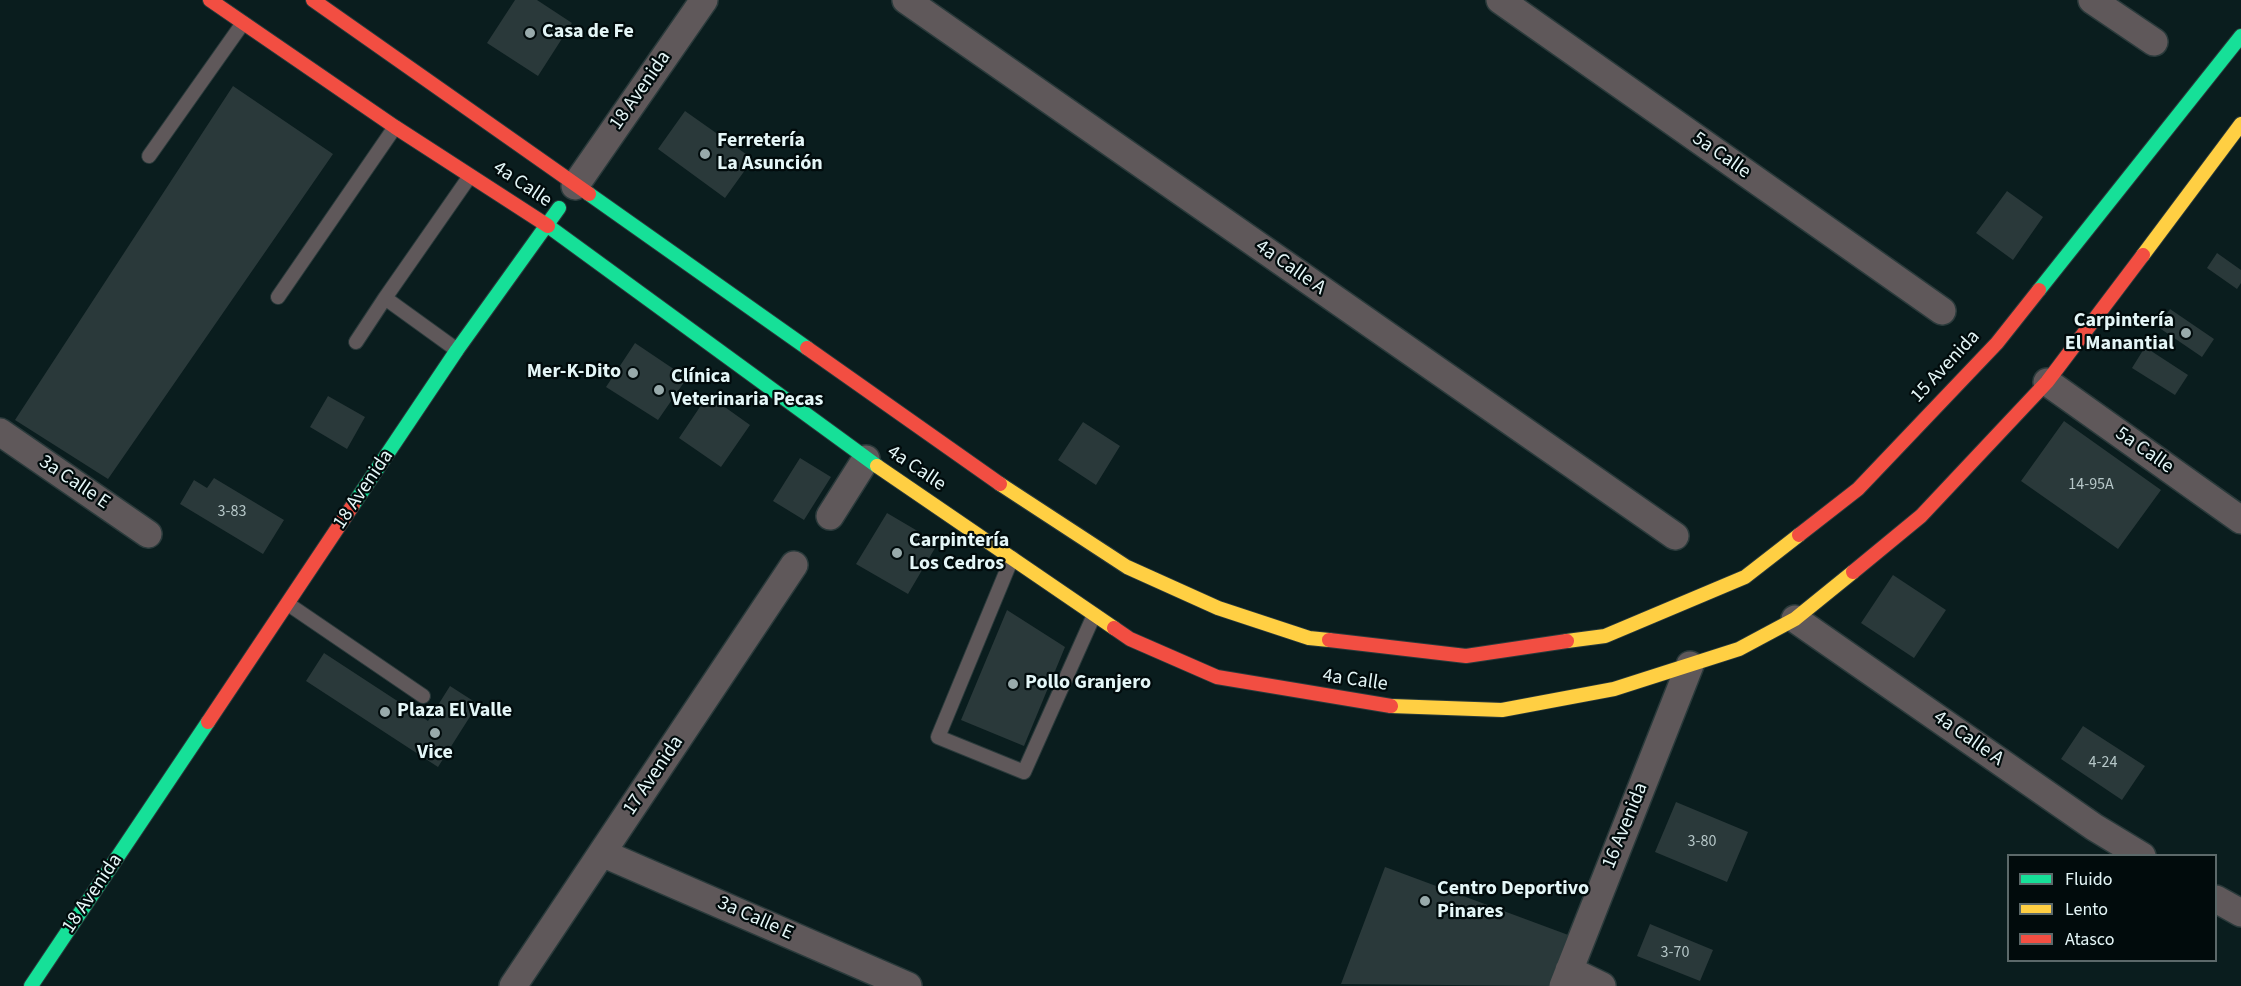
<!DOCTYPE html>
<meta charset="utf-8">
<style>
body{margin:0}
#map{position:relative;width:2241px;height:986px;overflow:hidden;background:#0a1d1e;font-family:"Source Sans 3",sans-serif}
canvas{display:block}
.legend{position:absolute;left:2007px;top:854px;width:210px;height:108px;box-sizing:border-box;background:#010b0c;border:2px solid #5c696a;margin:0;padding:8px 10px;list-style:none;font-size:18px;color:#e4f6f7}
.legend li{display:flex;align-items:center;gap:12px;height:30px}
.legend b{width:30px;border:2px solid #5c696a}
</style>
<div id="map">
<canvas width="2241" height="986"></canvas>
<ul class="legend">
<li><b style="height:8px;background:#16e098"></b>Fluido</li>
<li><b style="height:8px;background:#ffcf43"></b>Lento</li>
<li><b style="height:8px;background:#f24e42"></b>Atasco</li>
</ul>
</div>
<script>
const g = document.querySelector('canvas').getContext('2d');
g.lineJoin = 'round';
function fillPath(path, color) {
  g.fillStyle = color;
  g.fill(path, 'evenodd');
}
function strokePath(path, color, width, dash) {
  g.strokeStyle = color;
  g.lineWidth = width;
  g.lineCap = dash ? 'butt' : 'round';
  g.setLineDash(dash || []);
  g.stroke(path);
}
function write(font, color, halo, rows, align = 'center') {
  g.font = font + ' "Source Sans 3",sans-serif';
  g.lineWidth = 4.5;
  g.setLineDash([]);
  g.textBaseline = 'middle';
  g.strokeStyle = halo;
  g.fillStyle = color;
  for (const [text, x, y, turn = 0] of rows) {
    g.save();
    g.translate(x, y);
    g.rotate((+turn || 0) * Math.PI / 180);
    g.textAlign = isNaN(turn) ? turn : align;
    if (halo) g.strokeText(text, 0, 0);
    g.fillText(text, 0, 0);
    g.restore();
  }
}
fillPath(new Path2D(`
 M515,0H537L572,23L538,76L487,43Z
 M233,86L333,154L108,479L15,420Z
 M685,111L753,159L725,198L658,149Z
 M2007,191L2043,217L2013,260L1976,233Z
 M2217,253L2241,270V283L2237,289L2207,268Z
 M2170,309L2214,339L2202,357L2158,327Z
 M635,343L687,378L658,420L606,387Z
 M2145,347L2188,375L2175,395L2132,368Z
 M708,395L750,425L721,467L679,438Z
 M328,396L365,417L347,449L310,427Z
 M2064,421L2161,490L2118,549L2021,481Z
 M1083,422L1120,446L1096,485L1058,460Z
 M800,458L831,477L804,520L773,501Z
 M214,478L284,520L263,554L180,504L194,480L207,488Z
 M887,513L938,543L908,594L856,564Z
 M1893,575L1946,610L1914,658L1861,623Z
 M1007,610L1065,647L1024,746L961,720Z
 M324,653L428,721L450,686L478,704L438,767L306,681Z
 M2083,726L2145,766L2122,800L2061,759Z
 M1676,802L1748,832L1727,882L1655,852Z
 M1385,867L1571,936L1552,986L1341,984Z
 M1650,924L1713,950L1700,981L1637,956Z`), '#2a393a');
const lane = new Path2D(`
 M149,156L243,23
 M278,297L395,127
 M356,342L385,298
 M457,350L385,298L470,176
 M1012,558L938,737L1024,772L1094,615
 M288,604L423,696`);
const street = new Path2D(`
 M906,0L1675,536
 M1500,0L1942,311
 M2092,0L2154,42
 M575,186L704,0
 M2047,382L2241,520
 M0,432L148,534
 M830,516L866,459
 M1795,619L2094,827L2142,856
 M602,853L908,986
 M2216,899L2241,913
 M1569,970L1602,986
 M513,986L794,565
 M1563,986L1690,665`);
const fast = new Path2D(`
 M589,194L807,348
 M548,226L877,466
 M2039,290L2241,36
 M353,505L457,350L559,208
 M31,986L208,722`);
const slow = new Path2D(`
 M2143,255L2241,124
 M877,466L1114,628
 M1000,484L1127,567L1218,608L1309,638L1329,640
 M1567,641L1605,636L1745,577L1799,535
 M1391,706L1502,710L1614,689L1739,649L1795,619L1853,572`);
const jam = new Path2D(`
 M210,0L395,127L548,226
 M313,0L589,194
 M807,348L1000,484
 M1799,535L1858,489L1997,343L2039,290
 M1853,572L1921,516L2047,382L2143,255
 M1114,628L1130,639L1217,677L1391,706
 M1329,640L1466,656L1567,641
 M208,722L353,505`);
strokePath(lane, '#2a3a3b', 16);
strokePath(street, '#2a3a3b', 30);
strokePath(fast, '#2a3a3b', 16);
strokePath(slow, '#2a3a3b', 16);
strokePath(jam, '#2a3a3b', 16);
strokePath(lane, '#5f585a', 14);
strokePath(street, '#5f585a', 27);
strokePath(fast, '#16e098', 14);
strokePath(slow, '#ffcf43', 14);
strokePath(jam, '#f24e42', 14);
for (const [x, y, r, color] of [
 [530,33,6,"#98aaab"],
 [705,154,6,"#98aaab"],
 [2186,333,6,"#98aaab"],
 [633,373,6,"#98aaab"],
 [659,390,6,"#98aaab"],
 [897,553,6,"#98aaab"],
 [1013,684,6,"#98aaab"],
 [385,712,6,"#98aaab"],
 [435,733,6,"#98aaab"],
 [1425,901,6,"#98aaab"]
]) {
  const dot = new Path2D();
  dot.arc(x, y, r, 0, 2 * Math.PI);
  g.fillStyle = color;
  g.fill(dot);
  strokePath(dot, '#010b0c', 2);
}
write('16px', '#b6c7c8', null, [
 ["14-95A",2091,485],
 ["3-83",232,512],
 ["4-24",2103,763],
 ["3-80",1702,842],
 ["3-70",1675,953]
]);
write('bold 20px', '#e4f6f7', '#010b0c', [
 ["Casa de Fe",542,33],
 ["Ferretería",717,142],
 ["La Asunción",717,165],
 ["Carpintería",2174,322,"right"],
 ["El Manantial",2174,345,"right"],
 ["Mer-K-Dito",621,373,"right"],
 ["Clínica",671,378],
 ["Veterinaria Pecas",671,401],
 ["Carpintería",909,542],
 ["Los Cedros",909,565],
 ["Pollo Granjero",1025,684],
 ["Plaza El Valle",397,712],
 ["Vice",435,754,"center"],
 ["Centro Deportivo",1437,890],
 ["Pinares",1437,913]
], 'left');
write('20px', '#e4f6f7', '#010b0c', [
 ["18 Avenida",641,91,-55],
 ["5a Calle",1721,156,35],
 ["4a Calle",522,185,34],
 ["4a Calle A",1290,268,35],
 ["15 Avenida",1946,367,-47],
 ["5a Calle",2144,451,35],
 ["4a Calle",916,469,34],
 ["3a Calle E",74,483,34],
 ["18 Avenida",364,490,-56],
 ["4a Calle",1355,681,8],
 ["4a Calle A",1968,739,35],
 ["17 Avenida",654,776,-56],
 ["16 Avenida",1626,826,-68],
 ["18 Avenida",93,894,-56],
 ["3a Calle E",755,919,24]
]);
</script>
